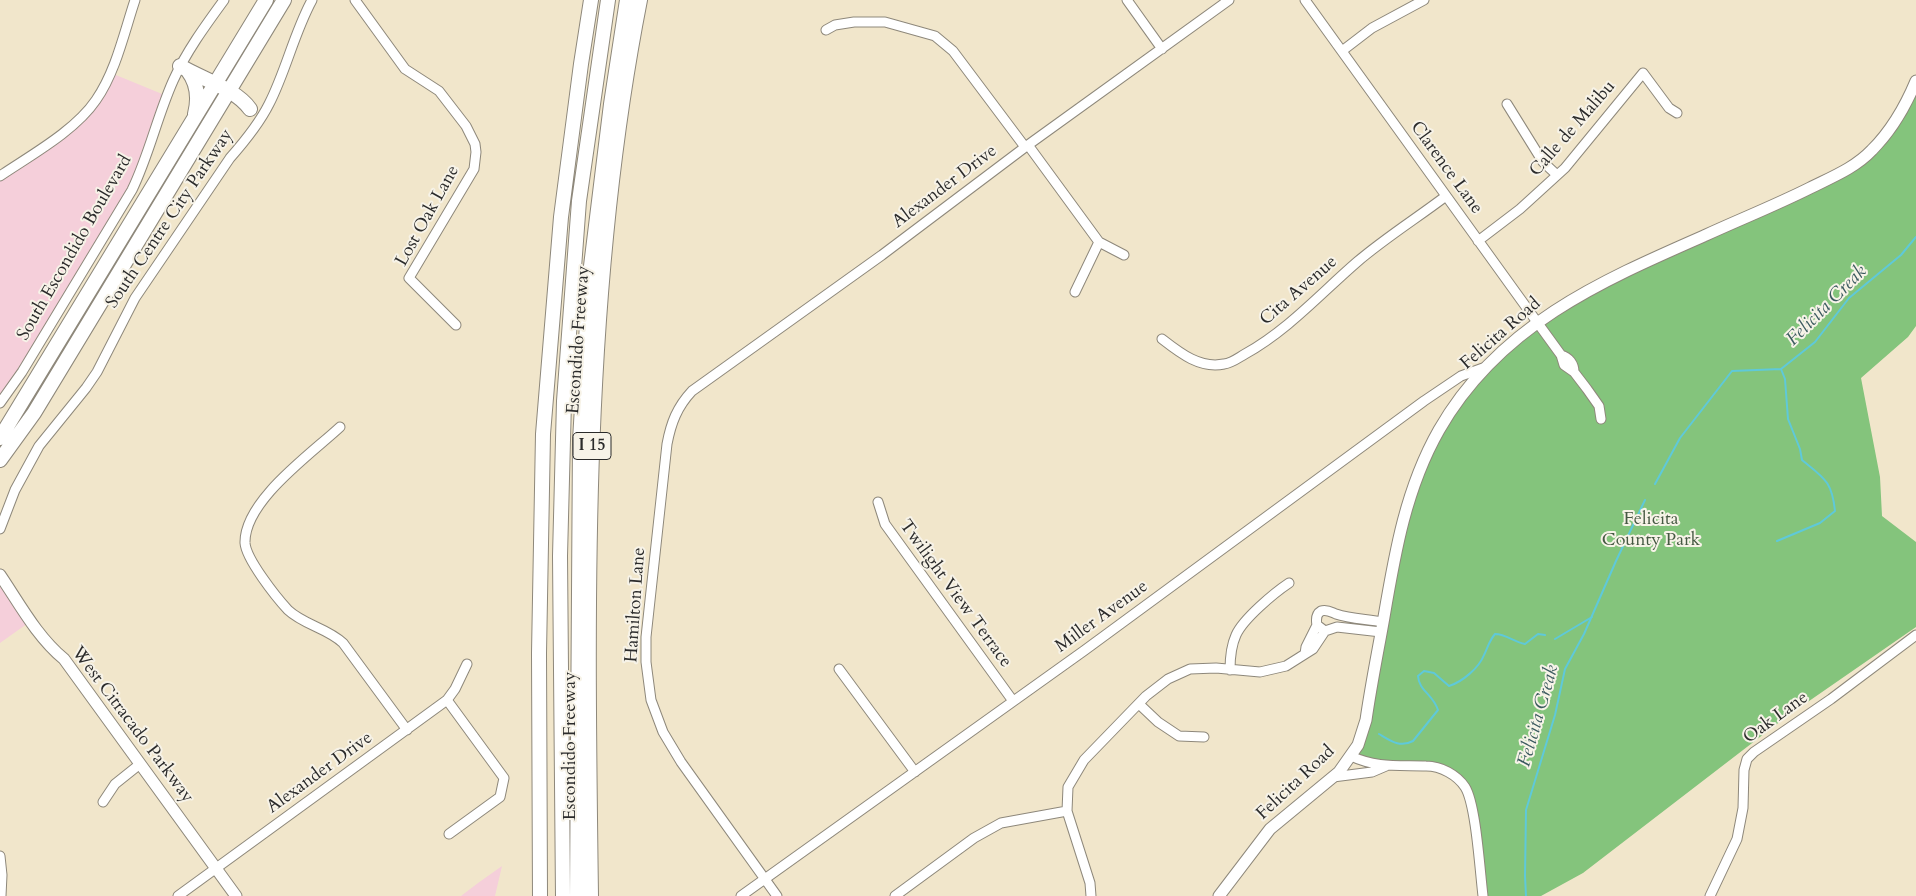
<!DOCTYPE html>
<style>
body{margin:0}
canvas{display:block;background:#f1e6cb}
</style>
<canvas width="1916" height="896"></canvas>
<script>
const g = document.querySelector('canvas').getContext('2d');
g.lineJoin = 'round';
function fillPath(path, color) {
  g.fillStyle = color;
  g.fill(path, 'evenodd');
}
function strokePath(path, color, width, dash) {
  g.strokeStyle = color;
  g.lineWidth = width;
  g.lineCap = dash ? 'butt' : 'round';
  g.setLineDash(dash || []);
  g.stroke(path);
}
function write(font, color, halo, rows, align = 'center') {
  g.font = font + ' Cardo,serif';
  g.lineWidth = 4;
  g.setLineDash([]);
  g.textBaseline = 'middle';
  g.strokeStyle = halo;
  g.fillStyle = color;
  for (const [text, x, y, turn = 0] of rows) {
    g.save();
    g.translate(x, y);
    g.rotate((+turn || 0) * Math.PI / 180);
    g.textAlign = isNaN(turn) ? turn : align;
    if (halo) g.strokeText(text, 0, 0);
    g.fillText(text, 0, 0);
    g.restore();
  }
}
fillPath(new Path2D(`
 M111,73L167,96L143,166L0,403V176L75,122Z
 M0,575L31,621L0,643Z
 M502,866L495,896H461L478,883Z`), '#f5cfda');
fillPath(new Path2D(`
 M1912,92L1916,97V326L1908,337L1861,378L1880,477L1882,516L1916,542V627L1786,717L1583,873L1541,896H1483L1470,797L1444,770L1386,766L1351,756L1358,745L1412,487L1473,380L1565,303L1787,199L1872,150Z`), '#84c47c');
strokePath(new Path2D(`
 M1655,484L1680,438L1732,371L1781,369L1815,342L1849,298L1901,255L1916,237
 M1777,541L1820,523L1835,511C1832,481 1824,478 1802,460L1800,449L1788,419L1785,379L1781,369
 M1555,639L1592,617
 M1379,734C1391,741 1400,748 1413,741L1438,710C1433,694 1419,691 1418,676L1424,671L1434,673L1449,686C1462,682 1479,668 1484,655C1488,647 1489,641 1495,634C1506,634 1514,642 1525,644L1538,634L1545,635
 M1526,896L1525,876L1526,810L1555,715L1565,669L1584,634L1616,561L1645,500`), '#5fc9d9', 2);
const minor = new Path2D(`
 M355,0L405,69L439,91L466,126L475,144L476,152L474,169L409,278L456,325
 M1127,0L1162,49
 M1305,0L1537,322L1561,355L1564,365L1574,372L1587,389L1599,406L1601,419
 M826,30L835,25L854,22H885L935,36L953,51L1025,147
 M1342,51L1372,28L1424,0
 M1507,104L1543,162L1557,175
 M1028,145L1099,242L1124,255
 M0,176C31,155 75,131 96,100C116,71 124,33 135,0
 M1478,241L1520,209L1565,168L1643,73L1669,108L1677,113
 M1075,292L1099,242
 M1162,339C1180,353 1200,369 1224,364C1232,363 1238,358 1245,354C1288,330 1320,294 1357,262C1385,238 1417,218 1446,196
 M1561,355C1569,357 1574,364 1574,372
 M0,403L22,372L132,190C149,155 157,117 173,81C186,52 205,26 224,0
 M340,427C311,454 244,501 245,543C246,559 276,597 288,610C304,625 327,628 343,643L407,730
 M878,502L885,524L1013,701
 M0,529L15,490L39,446L86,388L97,372L135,298L230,158C245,141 259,124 269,104C286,71 294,33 312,0
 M1317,625L1306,647L1305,654L1313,649L1325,631
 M1381,632L1337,627L1325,631L1317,625C1316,620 1316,614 1321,611C1327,609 1331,612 1336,614C1350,619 1368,619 1383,622
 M839,669L915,772
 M1230,670C1230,658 1231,646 1236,635C1243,619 1274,593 1289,583
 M447,700L504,778L500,797L449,834
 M1139,704L1158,722L1179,736L1204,737
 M1351,756C1376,768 1399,765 1426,766C1441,766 1457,775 1465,787C1476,804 1480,872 1483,896
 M1333,777L1372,772L1386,766
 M103,802L115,784L140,764
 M0,856L2,875L1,896
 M178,896L447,700L455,689L467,664
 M741,896L1085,650L1424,401L1461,376L1483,368
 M777,896L681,762L663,732L651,700L646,662V637L667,444C671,423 677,407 692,391L882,255L1028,145L1229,0
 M895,896L974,838L1001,823L1067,811
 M1091,896L1090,883L1067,811L1068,787L1084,760L1146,696L1168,679L1190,669L1216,668L1260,672L1286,666L1305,654
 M1710,896L1737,839L1743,808L1744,770L1747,759L1754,752L1831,699L1916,635`);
const major = new Path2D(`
 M0,575C19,603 37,637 64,659L236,896
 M1219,896L1270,829L1339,772L1358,745L1366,720C1371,685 1378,651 1384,617C1395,552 1406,488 1439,430C1499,325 1601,281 1706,235C1741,219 1776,205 1810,188C1832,177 1855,168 1872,150C1891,131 1906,105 1916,81`);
const highway = new Path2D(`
 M180,66C202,79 236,89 250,109
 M188,71C198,84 199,98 195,114
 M0,438L266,0
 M0,460L34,413L284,0
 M540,896L539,653L543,434L561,217L581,64L591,0
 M563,896L560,556L564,401L579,201L608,0
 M577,896L580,440L590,274L611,104L627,0
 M591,896C587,597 582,295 640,0`);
strokePath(minor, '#8e887b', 11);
strokePath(major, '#8e887b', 13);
strokePath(highway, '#8e887b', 16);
strokePath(minor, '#fff', 9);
strokePath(major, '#fff', 11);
strokePath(highway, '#fff', 14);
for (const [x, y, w] of [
 [592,446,38]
]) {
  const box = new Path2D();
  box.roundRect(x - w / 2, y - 13.5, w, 27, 4);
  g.fillStyle = '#f7f3e8';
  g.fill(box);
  strokePath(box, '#2b2b2b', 1);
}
write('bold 16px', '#2b2b2b', null, [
 ["I 15",592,446]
]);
write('18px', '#2b2b2b', '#f7f3e8', [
 ["Calle de Malibu",1573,129,-49],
 ["Clarence Lane",1446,168,54],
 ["Alexander Drive",945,187,-37],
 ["Lost Oak Lane",428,216,-61],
 ["South Centre City Parkway",170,219,-56],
 ["South Escondido Boulevard",75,248,-60],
 ["Cita Avenue",1299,291,-41],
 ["Felicita Road",1501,334,-41],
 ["Escondido Freeway",579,340,-86],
 ["Twilight View Terrace",955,594,54],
 ["Hamilton Lane",636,605,-86],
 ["Miller Avenue",1102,617,-36],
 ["Oak Lane",1776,718,-36],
 ["West Citracado Parkway",132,725,53],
 ["Escondido Freeway",571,746,-90],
 ["Alexander Drive",320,773,-36],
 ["Felicita Road",1296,783,-43]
]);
write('18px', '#465943', '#f7f3e8', [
 ["Felicita",1651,520],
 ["County Park",1651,541]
]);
write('italic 19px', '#3b5a5f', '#f7f3e8', [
 ["Felicita Creak",1827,306,-45],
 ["Felicita Creak",1539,716,-74]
]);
</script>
